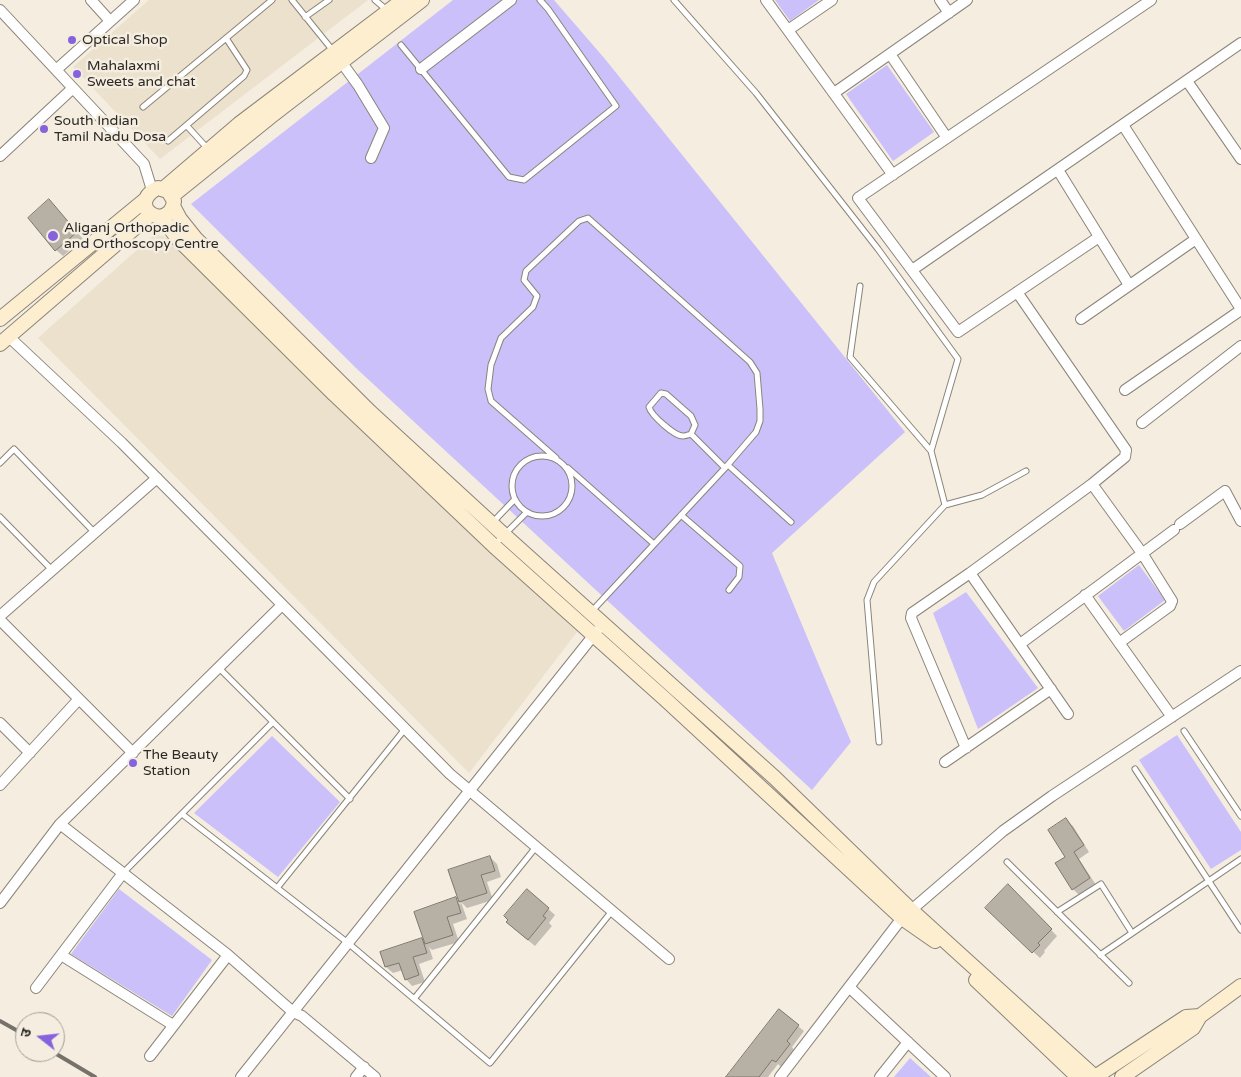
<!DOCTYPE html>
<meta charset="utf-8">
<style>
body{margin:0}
#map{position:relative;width:1241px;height:1077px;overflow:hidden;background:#f4ede0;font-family:"Varela Round","Noto Sans Devanagari",sans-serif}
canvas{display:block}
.north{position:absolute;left:15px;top:1012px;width:50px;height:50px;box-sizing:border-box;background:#f4ede0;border:1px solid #a49f95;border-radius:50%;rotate:286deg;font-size:14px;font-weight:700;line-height:20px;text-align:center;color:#2b2924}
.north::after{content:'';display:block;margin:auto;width:18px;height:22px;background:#8662dd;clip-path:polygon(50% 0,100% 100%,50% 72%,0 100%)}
</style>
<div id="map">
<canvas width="1241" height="1077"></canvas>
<div class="north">उ</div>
</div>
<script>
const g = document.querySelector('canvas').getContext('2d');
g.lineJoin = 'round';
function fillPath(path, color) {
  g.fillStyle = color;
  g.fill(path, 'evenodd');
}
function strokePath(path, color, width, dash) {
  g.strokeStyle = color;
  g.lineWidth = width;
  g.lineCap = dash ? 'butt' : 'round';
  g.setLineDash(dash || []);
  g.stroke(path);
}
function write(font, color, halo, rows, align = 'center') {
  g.font = font + ' "Varela Round",sans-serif';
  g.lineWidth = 5;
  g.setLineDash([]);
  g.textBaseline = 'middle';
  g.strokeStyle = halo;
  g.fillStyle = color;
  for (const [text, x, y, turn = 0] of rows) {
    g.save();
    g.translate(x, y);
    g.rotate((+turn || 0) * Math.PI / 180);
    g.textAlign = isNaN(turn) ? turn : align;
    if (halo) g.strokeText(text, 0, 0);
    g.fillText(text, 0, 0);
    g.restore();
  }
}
fillPath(new Path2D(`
 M149,0H368L160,159L73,67Z
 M155,234L166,237L577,632L469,773L38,338Z`), '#ebe1cd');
fillPath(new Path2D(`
 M453,0H554L605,59L905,432L772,553L851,742L812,790L357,369L191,204Z
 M775,0H819L790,21Z
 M887,65L934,132L893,161L846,94Z
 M1139,565L1165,600L1124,631L1098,596Z
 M966,592L1038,688L978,729L933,613Z
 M1177,735L1241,832V850L1211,869L1139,760Z
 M272,736L340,802L278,877L194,813Z
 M119,889L212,960L172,1016L71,954Z
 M910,1058L931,1077H894Z`), '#cbc0f9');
fillPath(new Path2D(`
 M56,208L83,239L63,256L56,250Z
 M1066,820L1073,826L1089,852L1079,859L1096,885L1080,896L1073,889L1067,857Z
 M490,857L497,864L501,877L487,882L493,900L467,908L461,902L467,919L453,924L459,942L432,950L429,947L433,959L419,964L425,982L412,986L406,979L403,970L393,973L386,967L422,939L425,943L455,899L461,905L450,871Z
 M1008,886L1057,936L1044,951L1045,952L1040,958L993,915Z
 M527,890L555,915L549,923L552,926L535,946L514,929Z
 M779,1011L804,1031L792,1047L794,1050L781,1067L778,1064L768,1077H728Z`), '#0003');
const building = new Path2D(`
 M49,199L77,232L55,251L28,218Z
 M1066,818L1084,845L1074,852L1090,878L1072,890L1055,863L1065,857L1048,830Z
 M490,856L495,871L481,875L487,893L459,902L448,870Z
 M1008,884L1052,929L1038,943L1040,945L1032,953L985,908Z
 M527,889L549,908L543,916L546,918L528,940L506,922L508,920L504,916Z
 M456,897L461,913L447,917L453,935L425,944L414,912Z
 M422,938L427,953L413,957L419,975L405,980L399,963L385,967L380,952Z
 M779,1009L799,1025L787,1041L790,1044L776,1062L772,1060L759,1077H726Z`);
fillPath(building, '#b7b0a4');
strokePath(building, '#7d776b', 1);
const lane = new Path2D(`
 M292,0L334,52
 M375,0L388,11
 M674,0L756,93L878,249L958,359L931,451L945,505
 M305,17L329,0
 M401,45L509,177L524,180L616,106L548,9L540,0
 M143,107L272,0
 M187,126L208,149
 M168,141L244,76L247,70L226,38
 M860,286L850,357L931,451
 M691,434L695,425L691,416L666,394L661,393L649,407C651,415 674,436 683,436C685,436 688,435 691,434L725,468
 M512 486a30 30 0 1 1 60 0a30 30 0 1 1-60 0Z
 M556,458L491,401L488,389L491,365L501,338L533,307L537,296L524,280L526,271L579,221L588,218L750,362L757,373L760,409V421L756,432L725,468L592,611
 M0,463L14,449L95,533
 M728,465L791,522
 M568,468L654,544
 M681,515L740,566L739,577L729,590
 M0,517L52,570
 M493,522L515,499
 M494,545L527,512
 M219,668L350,799
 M1184,731L1241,816
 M879,742L867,600L874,582L945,505L982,495L1026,471
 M1135,769L1241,930
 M182,814L348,943L490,1063L612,911
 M1007,862L1129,983
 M123,873L273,722
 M277,888L405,729
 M1057,912L1101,884L1132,933
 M1100,955L1241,859
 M414,999L536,847`);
const street = new Path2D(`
 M91,0L110,21
 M766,0L893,175
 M940,0L949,13
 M0,10L144,164L152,190
 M788,30L832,0
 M890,54L947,138
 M342,63L358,85L384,128L371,158
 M421,69L511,0
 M56,70L134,0
 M1187,81L1241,159
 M834,93L967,0
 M1123,125L1241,309
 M0,156L73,88
 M1058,170L1129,285
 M1099,237L958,332L858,198L1151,0
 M912,270L1241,43
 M1081,319L1196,239
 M8,336L122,443L450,774L669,959
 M1125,390L1241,310
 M1142,423L1241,346
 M1092,484L1142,553L1172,601L1170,606L1119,643
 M1180,524L1225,491L1241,521
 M970,573L1068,714
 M1085,595L1172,717
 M0,616L157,478
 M0,620L133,753
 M1020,644L1174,530
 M0,723L30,753
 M966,748L911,618L912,613L970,573L1092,484L1125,457L1126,450L1017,292
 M945,762L1051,689
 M0,785L79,699
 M60,824L228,955L293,1012L302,1016L375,1077
 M0,903L60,824L282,605
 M61,955L173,1025
 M849,987L945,1077
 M36,988L123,873
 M150,1056L228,955
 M241,1077L597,631
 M356,1077L364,1067
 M780,1077L902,918L1003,831L1052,796L1241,671
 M880,1077L908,1042`);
const secondary = new Path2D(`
 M163,189L239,124L403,0
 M172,196L270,117L422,0
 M173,206L180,219L196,239L370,412L504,535L775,778L911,910L1095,1077L1186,1017L1200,1016
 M159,217C169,215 173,210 174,201L168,191L158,188C148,192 139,204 150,213C153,216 158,216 161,218C168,224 173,233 179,240L334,394L494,546L665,699L902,918L935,941
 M0,319L145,200
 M0,344L151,214
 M976,980L1078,1077
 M1122,1077L1193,1028L1200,1016L1241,986`);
strokePath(lane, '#8b8479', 7);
strokePath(street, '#8b8479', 12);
strokePath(secondary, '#8b8479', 16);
strokePath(lane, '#fff', 5);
strokePath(street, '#fff', 10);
strokePath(secondary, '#feeed0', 14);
strokePath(new Path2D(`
 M0,1021L25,1035
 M53,1052L95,1077`), '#76726a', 4);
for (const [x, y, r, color] of [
 [72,40,5,"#8662dd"],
 [77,74,5,"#8662dd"],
 [44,129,5,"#8662dd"],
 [53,236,6,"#8662dd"],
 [133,763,5,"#8662dd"]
]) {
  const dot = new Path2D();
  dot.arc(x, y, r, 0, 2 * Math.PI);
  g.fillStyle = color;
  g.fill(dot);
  strokePath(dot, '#f4ede0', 2);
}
write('14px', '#2b2924', '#f4ede0', [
 ["Optical Shop",82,40],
 ["Mahalaxmi",87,66],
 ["Sweets and chat",87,82],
 ["South Indian",54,121],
 ["Tamil Nadu Dosa",54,137],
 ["Aliganj Orthopadic",64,228],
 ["and Orthoscopy Centre",64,244],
 ["The Beauty",143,755],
 ["Station",143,771]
], 'left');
</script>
